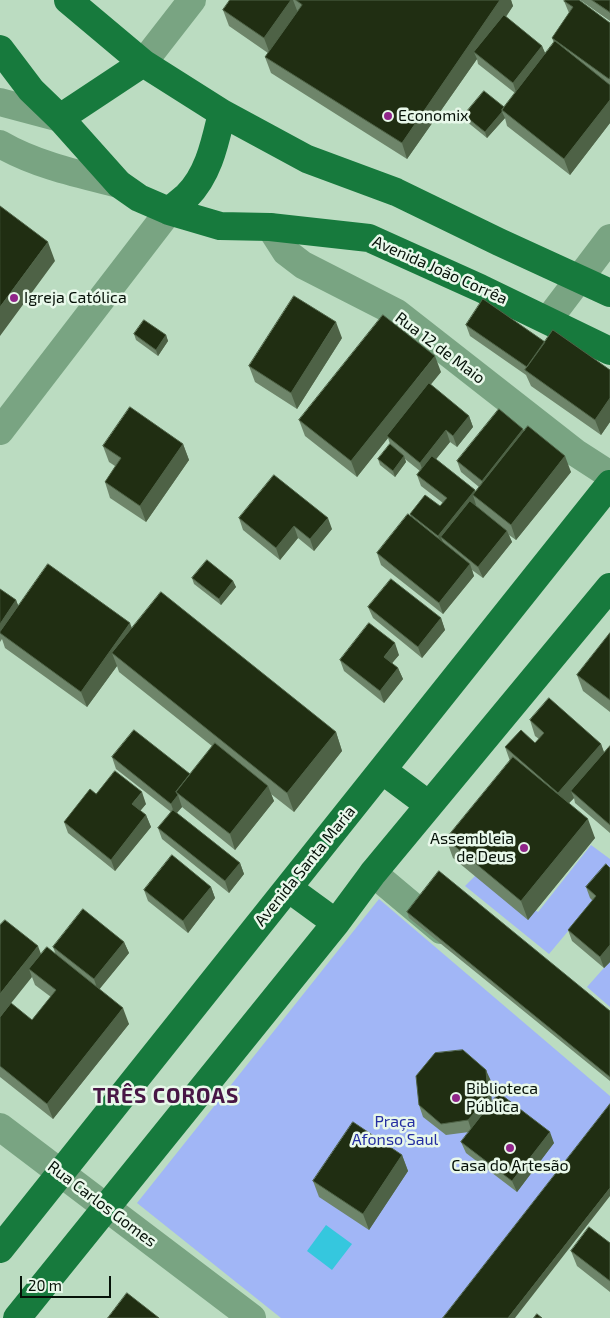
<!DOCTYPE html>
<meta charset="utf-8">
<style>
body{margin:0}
#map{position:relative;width:610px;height:1318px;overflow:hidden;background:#bbdcc1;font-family:"Exo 2",sans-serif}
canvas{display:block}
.scale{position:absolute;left:20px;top:1276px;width:91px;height:22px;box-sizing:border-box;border:2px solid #061108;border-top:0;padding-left:6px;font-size:15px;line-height:18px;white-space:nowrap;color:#061108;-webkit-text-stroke:4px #e8f8ea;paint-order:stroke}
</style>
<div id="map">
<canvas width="610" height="1318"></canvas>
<div class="scale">20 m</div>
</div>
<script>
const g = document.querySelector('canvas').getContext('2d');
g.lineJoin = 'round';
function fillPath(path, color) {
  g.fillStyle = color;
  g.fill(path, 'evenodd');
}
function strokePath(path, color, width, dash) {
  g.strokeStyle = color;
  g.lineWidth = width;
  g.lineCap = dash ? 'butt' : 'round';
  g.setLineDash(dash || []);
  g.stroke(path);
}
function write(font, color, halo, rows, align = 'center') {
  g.font = font + ' "Exo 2",sans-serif';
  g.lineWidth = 5;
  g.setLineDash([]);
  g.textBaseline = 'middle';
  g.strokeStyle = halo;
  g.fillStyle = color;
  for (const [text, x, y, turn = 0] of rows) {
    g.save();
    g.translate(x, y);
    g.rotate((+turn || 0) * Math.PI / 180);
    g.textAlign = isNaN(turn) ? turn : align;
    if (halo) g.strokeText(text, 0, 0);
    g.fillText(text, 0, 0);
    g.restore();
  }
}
fillPath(new Path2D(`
 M591,845L610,859V881L549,954L465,886L482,869L538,912Z
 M379,899L610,1096V1114L446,1318H281L137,1203Z
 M610,961V1007L587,987Z`), '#a1b6f6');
fillPath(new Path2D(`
 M326,1225L352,1244L332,1270L307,1251Z`), '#35c7de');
strokePath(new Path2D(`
 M143,63L192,0
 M0,102L60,118
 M0,144C36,165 79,174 119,184
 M270,227L286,252L303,265L397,313L576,453L610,475
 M548,320L610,238
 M0,431L169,211
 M373,873L441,930
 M0,1127L252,1318`), '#79a482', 28);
strokePath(new Path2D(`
 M68,0L143,63L222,113L307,159L396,192L499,242L610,293
 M0,49L31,90L60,118L119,184L139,198L169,211L220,226L270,227L369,238L480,288L610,351
 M60,118L143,63
 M169,211C175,206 181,201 187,196C209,174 215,142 222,113
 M382,770L429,805
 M288,888L336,923
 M0,1249L610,484
 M17,1318L336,923L373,873L610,587`), '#177a3d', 28);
fillPath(new Path2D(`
 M230,0H511L513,6L506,17L542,46L545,54L554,43L552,38L569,13L564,1L610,23V123L570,175L507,126L505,118L487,138L466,121L464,115L504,107L515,93L478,64L477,59L407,159L271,73L265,57L268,53L229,26L223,10Z
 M580,0H610V21Z
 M466,325L545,342L610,370V422L601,435L531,386L526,375L470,336Z
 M134,334L166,335L168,341L158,356L136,340Z
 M342,338L297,409L255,382L249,366Z
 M441,372L430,385L469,416L473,427L457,447L450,442L436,459L475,490V492L479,487L461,472L457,461L523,429L524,431L571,472L516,540L509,535L512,542L483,578L472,570L474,576L443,614L381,565L377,553L411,517L410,514L440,506L443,503L421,486L417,475L420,471L405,459L406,462L395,477L380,465L378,459L390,444L388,438L357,477L305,436L299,420Z
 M183,444L189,460L146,522L110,498L105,482L115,466L109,462L103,446Z
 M239,518L332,529L314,551L298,538L280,560L243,530Z
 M192,578L233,581L236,587L221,605L194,584Z
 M0,589L16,600L18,606L132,628L336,732L342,751L294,812L271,794L274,801L235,850L182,807L177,813L240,863L244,874L229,893L162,839L158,828L171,812L116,769L112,757L190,774L212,746L119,672L117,666L87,707L5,648L2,639L0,642Z
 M368,607L441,618L445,630L422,658L373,618Z
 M610,633V712L583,691L577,675Z
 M399,655L392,663L398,668L403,679L384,703L344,671L340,660Z
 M530,720L601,744L604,753L610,746V833L575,803L574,798L569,803L595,838L528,920L453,858L446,839L510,761L505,747L535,743L539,739L535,736Z
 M96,794L146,804L140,811L146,815L151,827L115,871L68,833L64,822Z
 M610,868V962L604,968L572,941L568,930L593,901L590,898L586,887Z
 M211,887L215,898L188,933L148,901L144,890Z
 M407,912L610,1011V1081L409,918Z
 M0,925L41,955H56L53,947L124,942L129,953L99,989L129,1024L53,1119L0,1077V1017L32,1020L51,997L35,985L32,977Z
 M491,1081V1102L554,1143L517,1192L466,1153L461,1142L469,1132L446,1135L423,1117L419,1105Z
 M402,1155L408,1171L369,1230L319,1197L313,1181Z
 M610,1243V1292L577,1266L571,1251Z`), '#6e856a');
fillPath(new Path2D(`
 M291,0H293L298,13L270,54L264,38Z
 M500,0H511L513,6L479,56L474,52L477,59L407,159L402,143Z
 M542,46L547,57L517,95L513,83Z
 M610,100V123L570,175L564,159Z
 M502,112L505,118L487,138L485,132Z
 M48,242L55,261L0,336V307Z
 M336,322L342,338L297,409L291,393Z
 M166,335L168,341L158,356L156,350Z
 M435,356L441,372L388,437L387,436L388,438L357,477L351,461Z
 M610,398V422L601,435L595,420Z
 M469,416L473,427L457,447L453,436Z
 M523,429L528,441L487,493L482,481Z
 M446,430L450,442L424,474L420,463Z
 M183,444L189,460L146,522L140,506Z
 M404,456L406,462L395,477L393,471Z
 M565,456L571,472L516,540L511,525Z
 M475,490L478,499L473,495L476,505L447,542L441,537L444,545L442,548L438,536Z
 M328,518L332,529L314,551L310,539Z
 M294,526L298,538L280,560L276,548Z
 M507,531L512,542L483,578L478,567Z
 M470,564L474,576L443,614L439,603Z
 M233,581L236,587L221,605L219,599Z
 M16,600L21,612L0,633V624Z
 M441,618L445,630L422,658L418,647Z
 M130,623L136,639L112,653L117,666L87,707L81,692Z
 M395,643L399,655L388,668L384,657Z
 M398,668L403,679L384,703L380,691Z
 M336,732L342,751L294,812L287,793Z
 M601,744L607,760L571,791L574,798L563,809L558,793Z
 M268,786L274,801L235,850L230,834Z
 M142,792L146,804L136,816L132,804Z
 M178,795L182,807L175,815L171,804Z
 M146,815L151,827L115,871L111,860Z
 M588,819L595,838L528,920L521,901Z
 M240,863L244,874L229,893L225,881Z
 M211,887L215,898L188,933L183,921Z
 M124,942L129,953L98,991L94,979Z
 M610,945V962L604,968L600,957Z
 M38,946L44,962L29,969L32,977L0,1017V994Z
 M123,1008L129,1024L53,1119L47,1104Z
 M486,1070L491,1081L492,1108L472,1132L468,1120Z
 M550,1132L554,1143L517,1192L512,1181Z
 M402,1155L408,1171L369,1230L363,1214Z
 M610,1188V1196L515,1318H508Z`), '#4e6246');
const building = new Path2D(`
 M230,0H291L264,38L223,10Z
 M296,0H500L402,143L265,57L302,5Z
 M565,0H579L610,23V77L609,79L552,38L573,7L564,1Z
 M592,0H610V12Z
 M504,15L542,46L513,83L474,52Z
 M555,41L610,85V100L564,159L502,110Z
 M484,91L504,107L502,110V112L485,132L464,115Z
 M0,206L48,242L0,307Z
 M294,296L336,322L291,393L249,366Z
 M483,299L545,342L527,367L466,325Z
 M383,315L435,356L351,461L299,420Z
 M144,320L166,335L156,350L134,334Z
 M553,330L610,370V398L595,420L525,370Z
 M429,383L469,416L453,436L446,430L420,463L387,436Z
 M130,407L183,444L140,506L105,482L121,458L103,446Z
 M499,409L523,429L482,481L457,461Z
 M528,426L565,456L511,525L473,495Z
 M390,444L404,456L393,471L378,459Z
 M432,456L475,490L438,536L410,514L425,495L440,506L447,498L417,475Z
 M274,475L328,518L310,539L294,526L276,548L239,518Z
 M470,501L507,531L478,567L441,537Z
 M408,514L470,564L439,603L377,553Z
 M207,560L233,581L219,599L192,578Z
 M48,564L130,623L81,692L0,633V632Z
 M391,579L441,618L418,647L368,607Z
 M0,589L16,600L0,624Z
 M161,592L336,732L287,793L112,653Z
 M369,623L395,643L384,657L398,668L380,691L340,660Z
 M610,633V700L577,675Z
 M549,698L601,744L558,793L505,747L521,730L535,743L544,733L530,720Z
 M134,730L190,774L176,792L178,795L171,804L112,757Z
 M215,743L268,786L230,834L176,792Z
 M610,746V825L571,791Z
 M513,757L588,819L521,901L446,839Z
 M115,771L142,792L132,804L146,815L111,860L64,822L90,789L96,794Z
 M173,810L240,863L225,881L158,828Z
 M172,855L211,887L183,921L144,890Z
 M606,864L610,868V945L600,957L568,930L596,896L586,887Z
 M439,871L610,1011V1077L407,912Z
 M83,909L124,942L94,979L53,947Z
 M5,920L38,946L0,994V925Z
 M47,947L123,1008L47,1104L0,1066V1017L11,1003L32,1020L56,990L29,969Z
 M463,1050L486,1070L488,1097L468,1120L441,1124L419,1105L416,1076L435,1053Z
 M499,1093L550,1132L512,1181L461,1142Z
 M610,1104V1188L508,1318H443Z
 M353,1122L402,1155L363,1214L313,1181Z
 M589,1227L610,1243V1281L571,1251Z
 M127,1293L159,1318H108Z
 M537,1314L542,1318H534Z`);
fillPath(building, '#202e12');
strokePath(building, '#4e6246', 1);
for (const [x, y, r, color] of [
 [388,116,5,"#902589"],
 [14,298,5,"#902589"],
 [524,848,5,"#902589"],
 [456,1098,5,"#902589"],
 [510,1148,5,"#902589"]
]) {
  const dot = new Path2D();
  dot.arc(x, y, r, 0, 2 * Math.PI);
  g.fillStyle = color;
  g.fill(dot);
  strokePath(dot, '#e8f8ea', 2);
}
write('16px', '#061108', '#e8f8ea', [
 ["Economix",398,116],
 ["Igreja Católica",24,298],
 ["Assembleia",514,839,"right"],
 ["de Deus",514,857,"right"],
 ["Biblioteca",466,1089],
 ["Pública",466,1107],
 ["Casa do Artesão",510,1166,"center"]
], 'left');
write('16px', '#061108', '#e8f8ea', [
 ["Avenida João Corrêa",440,270,24],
 ["Rua 12 de Maio",440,348,37],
 ["Avenida Santa Maria",305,866,-51],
 ["Rua Carlos Gomes",102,1204,37]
]);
write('16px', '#252fa2', '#e8f8ea', [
 ["Praça",395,1122],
 ["Afonso Saul",395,1140]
]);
g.letterSpacing = '1px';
write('bold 21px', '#481645', '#e8f8ea', [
 ["TRÊS COROAS",166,1096]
]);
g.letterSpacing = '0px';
</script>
